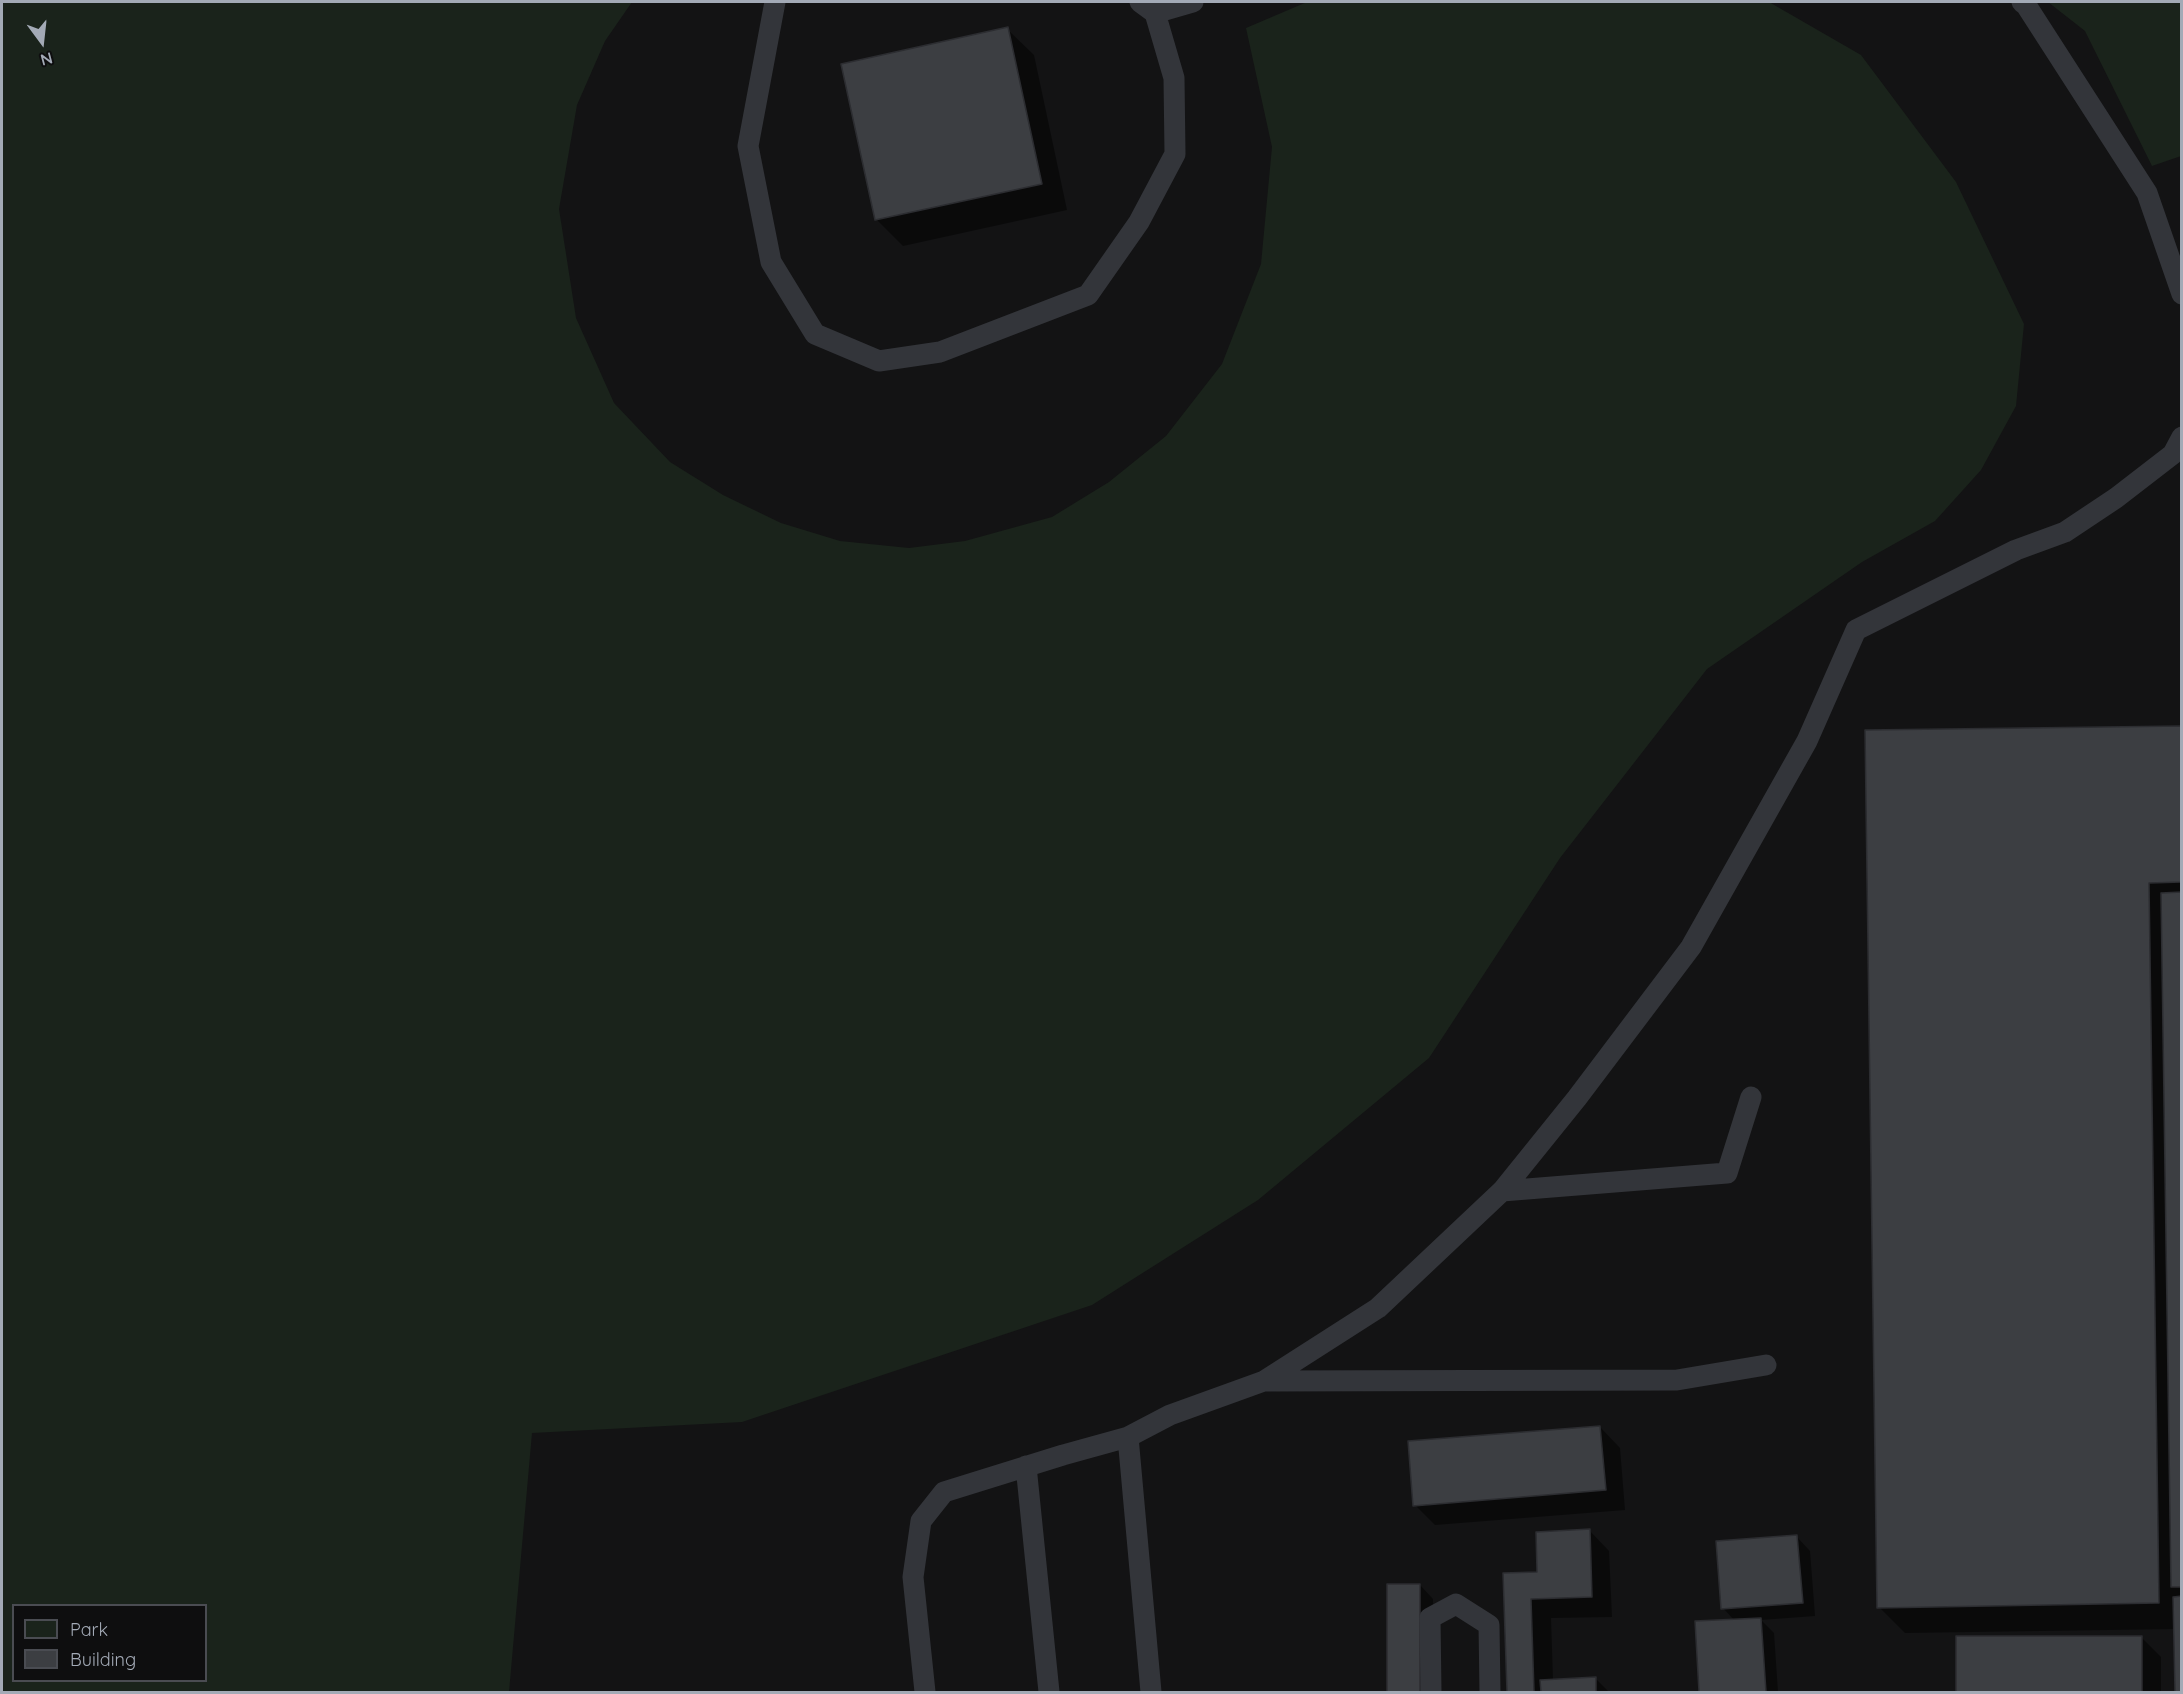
<!DOCTYPE html>
<style>
body{margin:0}
#map{position:relative;width:2183px;height:1694px;overflow:hidden;background:#131314;font-family:Quicksand,sans-serif}
canvas{display:block}
.frame{position:absolute;inset:0;border:3px solid #a3aab6;pointer-events:none}
.legend{position:absolute;left:12px;top:1604px;width:195px;height:78px;box-sizing:border-box;background:#0e0e0f;border:2px solid #4a4c52;margin:0;padding:8px 10px;list-style:none;font-size:18px;color:#a3aab6}
.legend li{display:flex;align-items:center;gap:12px;height:30px}
.legend b{width:30px;border:2px solid #4a4c52}
.north{position:absolute;left:12px;top:12px;width:60px;height:60px;-webkit-text-stroke:4px #0e0e0f;paint-order:stroke;rotate:165deg;font-size:16px;font-weight:700;line-height:24px;text-align:center;color:#a3aab6}
.north::after{content:'';display:block;margin:auto;width:21px;height:27px;background:#a3aab6;clip-path:polygon(50% 0,100% 100%,50% 72%,0 100%)}
</style>
<div id="map">
<canvas width="2183" height="1694"></canvas>
<div class="frame"></div>
<ul class="legend">
<li><b style="height:16px;background:#1a231b"></b>Park</li>
<li><b style="height:16px;background:#3c3e42"></b>Building</li>
</ul>
<div class="north">N</div>
</div>
<script>
const g = document.querySelector('canvas').getContext('2d');
g.lineJoin = 'round';
function fillPath(path, color) {
  g.fillStyle = color;
  g.fill(path, 'evenodd');
}
function strokePath(path, color, width, dash) {
  g.strokeStyle = color;
  g.lineWidth = width;
  g.lineCap = dash ? 'butt' : 'round';
  g.setLineDash(dash || []);
  g.stroke(path);
}
fillPath(new Path2D(`
 M2,2H632L605,41L577,105L559,209L576,318L614,403L670,462L723,495L781,523L840,541L909,548L965,541L1052,517L1109,482L1166,436L1222,364L1261,264L1272,147L1246,28L1307,2H1769L1861,55L1956,182L2024,324L2016,406L1981,470L1935,521L1862,562L1707,669L1560,858L1429,1058L1258,1200L1092,1305L742,1422L532,1433L509,1692H2ZM14,1606H206V1680H14Z
 M2048,2H2181V156L2152,166L2085,31Z`), '#1a231b');
fillPath(new Path2D(`
 M1007,29L1034,55L1067,210L903,246L876,219Z
 M2182,727V1692H2176L2175,1629L1905,1633L1879,1607Z
 M1600,1427L1620,1448L1625,1510L1435,1525L1415,1505Z
 M1589,1530L1609,1551L1612,1617L1551,1618L1553,1680L1595,1678L1609,1692H1509L1504,1575L1539,1574Z
 M1797,1537L1810,1551L1815,1616L1761,1620L1774,1633L1778,1692H1701L1697,1623L1735,1621L1723,1608Z
 M1389,1585H1420L1433,1599V1692H1388Z
 M1957,1637H2141L2161,1657V1692H1957Z`), '#0007');
const building = new Path2D(`
 M1008,27L1042,184L875,220L841,64Z
 M2182,726V882L2149,883L2159,1603L1877,1608L1865,730Z
 M2182,892V1587H2171L2161,893Z
 M1600,1426L1606,1490L1413,1506L1408,1441Z
 M1590,1529L1592,1597L1531,1599L1534,1692H1507L1503,1573L1537,1572L1536,1532Z
 M1797,1535L1803,1603L1721,1609L1716,1541Z
 M1387,1584H1420V1692H1387Z
 M2182,1596V1692H2175L2173,1597Z
 M1761,1618L1766,1692H1699L1695,1621Z
 M1956,1636H2142V1692H1956Z
 M1596,1677V1692H1541L1540,1680Z`);
fillPath(building, '#3c3e42');
strokePath(building, '#2c2d31', 1.5);
strokePath(new Path2D(`
 M775,2L748,146L771,262L815,334L879,361L940,352L1088,295L1139,222L1175,154L1174,78L1155,13L1140,2
 M2022,2L2026,5L2147,193L2182,294
 M1155,13L1193,2
 M1502,1191L1727,1173L1751,1097
 M1265,1381L1677,1380L1766,1365
 M1128,1437L1151,1692
 M1026,1466L1049,1692
 M925,1692L913,1577L921,1521L944,1492L1063,1455L1128,1437L1170,1415L1264,1381L1378,1308L1502,1191L1577,1098L1691,947L1807,741L1856,630L2016,550L2065,532L2116,498L2173,454L2182,437
 M1431,1692L1430,1618L1456,1604L1489,1625L1490,1692`), '#33353a', 21);
</script>
